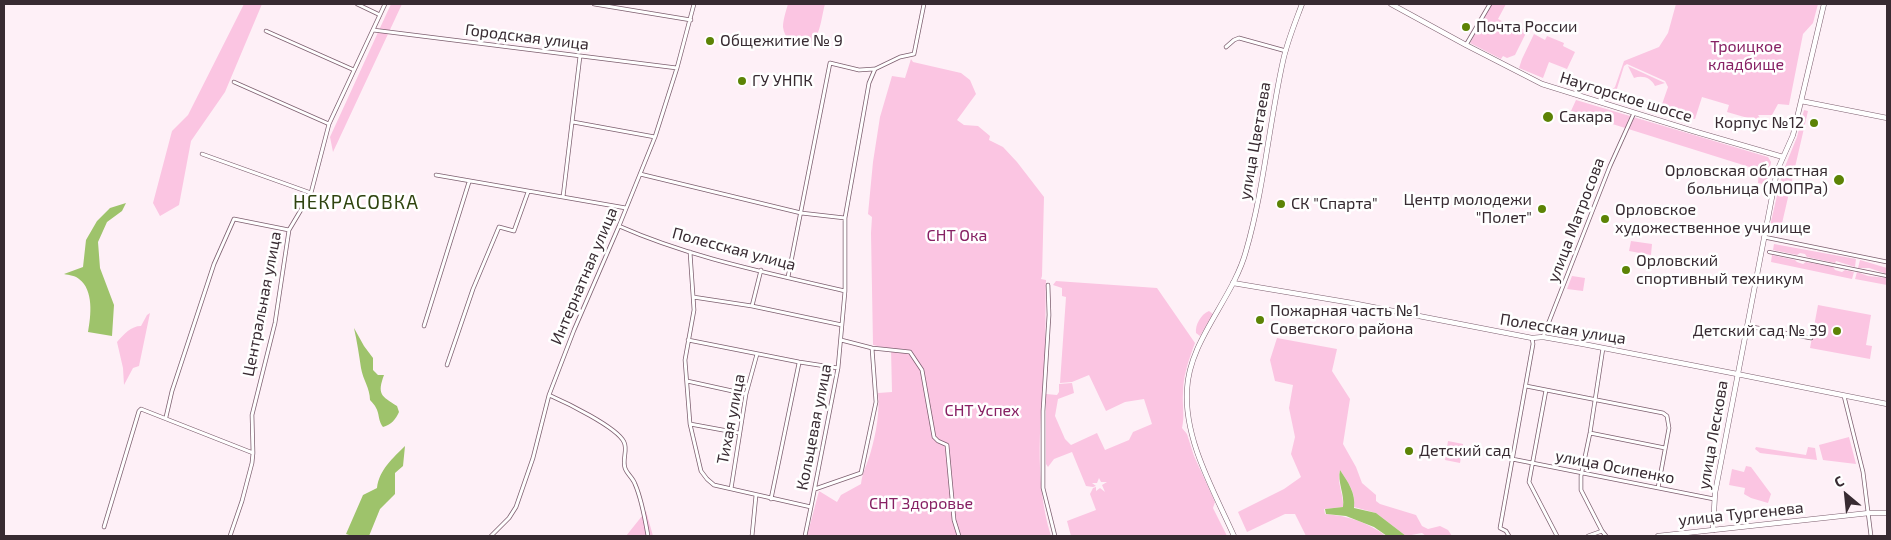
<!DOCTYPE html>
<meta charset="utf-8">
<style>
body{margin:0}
#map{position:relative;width:1891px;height:540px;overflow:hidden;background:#fef0f7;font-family:"Exo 2",sans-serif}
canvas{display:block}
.frame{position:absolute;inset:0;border:5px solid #382b32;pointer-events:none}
.north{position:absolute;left:1821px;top:470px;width:50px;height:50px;-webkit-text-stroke:4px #fff;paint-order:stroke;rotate:332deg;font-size:14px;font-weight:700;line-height:20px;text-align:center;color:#382b32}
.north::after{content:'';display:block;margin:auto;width:18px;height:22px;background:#382b32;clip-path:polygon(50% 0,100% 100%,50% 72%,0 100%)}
</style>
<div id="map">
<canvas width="1891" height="540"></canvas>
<div class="frame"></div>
<div class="north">С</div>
</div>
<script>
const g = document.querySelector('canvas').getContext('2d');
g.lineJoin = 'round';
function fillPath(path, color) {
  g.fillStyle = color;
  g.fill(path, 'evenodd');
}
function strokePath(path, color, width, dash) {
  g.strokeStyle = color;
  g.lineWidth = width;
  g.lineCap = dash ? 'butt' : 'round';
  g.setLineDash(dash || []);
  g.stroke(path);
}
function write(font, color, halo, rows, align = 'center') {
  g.font = font + ' "Exo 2",sans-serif';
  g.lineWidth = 5;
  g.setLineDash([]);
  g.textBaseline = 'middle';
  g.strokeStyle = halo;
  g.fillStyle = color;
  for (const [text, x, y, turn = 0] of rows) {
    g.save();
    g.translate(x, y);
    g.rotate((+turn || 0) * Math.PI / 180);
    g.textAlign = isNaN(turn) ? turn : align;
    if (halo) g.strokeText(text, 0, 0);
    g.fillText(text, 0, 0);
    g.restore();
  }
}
fillPath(new Path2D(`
 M244,4H262L225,92L191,141L179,205L160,216L153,203L172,131L188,115Z
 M391,4H402L333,152L330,137Z
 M788,4H825C822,14 821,30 815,38C804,52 785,44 783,27C783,20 786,11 788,4Z
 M1492,4H1506L1498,19L1515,28L1517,26L1527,31L1515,55L1507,58L1503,56L1501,59L1470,43Z
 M1676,4H1818L1813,23L1803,34L1789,105L1778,104L1772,115H1758L1760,118L1758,121L1727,112L1729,105L1702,97L1695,119L1661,111L1660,110L1668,87L1665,81L1627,64L1624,66L1615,95L1605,96L1615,87L1624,61L1659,47L1668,33Z
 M1534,34L1545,40L1547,36L1564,43L1563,46L1575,52L1567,69L1549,62L1543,78L1519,68L1522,59Z
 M911,59L913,62L961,73L970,80L976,94L957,120L964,125L978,126L990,136L989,140L1003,147L1017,162L1044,197L1042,276L1041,279L1046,280C1045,306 1046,331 1045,357C1041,417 1033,478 1051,536H807L819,491L837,502L841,495L861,484C862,472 868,463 871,451C876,434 880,411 878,393L892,392L891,349L873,345L871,233L872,217L868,214L873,162L880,117L892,76L905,78Z
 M1628,66L1665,83L1655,86C1651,78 1643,75 1634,78Z
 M1576,100L1768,157L1771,162L1767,185L1758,183L1759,170L1571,111Z
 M1804,110L1808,111L1780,232L1769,230L1782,174L1797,137Z
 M1631,241L1652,244L1651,255L1629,251Z
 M1774,244L1856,259L1855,267L1836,261L1835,263L1807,257L1805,254L1800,253L1797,255L1773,250Z
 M1772,255L1795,260L1797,262L1803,264L1806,262L1833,267L1835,270L1842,272L1845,270L1854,272L1852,279L1771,262Z
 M1860,260L1887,268V274L1869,268H1858Z
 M1857,272L1868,276L1887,278V285L1855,279Z
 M1572,276L1585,278L1583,291L1567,289Z
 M1056,281L1157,288L1195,343C1189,359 1183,376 1183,393C1182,405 1185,416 1182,428L1187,434L1194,456L1215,502L1213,508L1227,536H1071L1067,521L1096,510L1090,494L1093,488L1096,487V491L1100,488L1105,492L1102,485L1107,482H1101L1099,478L1097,483H1092L1096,486L1093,487L1086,486L1072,452L1054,459L1048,467L1046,464V394L1057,395L1059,392V384L1072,383L1074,393L1058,399L1055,416L1065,439L1071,445L1097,433L1105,450L1129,440L1133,432L1152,424L1144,399L1125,402L1106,411L1089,375L1072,382L1060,383L1066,297L1062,296V288L1053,285Z
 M1818,305L1871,315L1866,345L1872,346L1870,359L1810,348Z
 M1209,311L1213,314L1200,336L1196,333C1195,325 1201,314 1209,311Z
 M150,313L139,366L133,368L124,385L123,368L117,342C124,334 131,326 141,326L147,315Z
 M1277,338L1337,349L1332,371L1350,399L1343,444L1356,467L1362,483L1376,495V501L1380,504L1416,515L1422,526L1428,529L1440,526L1448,530L1452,536H1426L1422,533L1406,536L1376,513L1354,507C1356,493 1348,482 1340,470C1336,482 1344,494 1343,507L1324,509L1325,514C1349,516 1367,522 1386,536H1306L1295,514H1285L1247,532L1238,512L1284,489L1301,477L1291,454L1295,437L1289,408L1293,385L1275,381L1270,360Z
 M1849,437L1856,464L1823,460L1819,445Z
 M1448,441L1463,444L1460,463L1445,460Z
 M1756,447L1806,455L1808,447L1815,448L1817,460L1760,453L1755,449Z
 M1746,466L1751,467L1771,494L1768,503L1751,498L1744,494L1745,488L1729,485L1732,469L1744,472Z
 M646,511L653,536H626Z`), '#fbc5e2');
fillPath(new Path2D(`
 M126,203L122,211L107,222L98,242L100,268L114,305L112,336L88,332C91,316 94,290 79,279C76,276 69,275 64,274L83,267L86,240L97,221L110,208Z
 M354,328L364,346L373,358V370L378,375H384C377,394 381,396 397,406L399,412C396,419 391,425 383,427C376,417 382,412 370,400C370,388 363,380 361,368C359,355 357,341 354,328Z
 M405,446L403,466L395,473V494L380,509L369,536H352L346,534L363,495L377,488C379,470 393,458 405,446Z
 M1340,470C1348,482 1356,493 1354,508L1376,513L1406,536H1387L1374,527L1346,516L1326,514L1325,509L1343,507C1345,494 1337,482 1340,470Z`), '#9ec36b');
const pedestrian = new Path2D(`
 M1769,252L1887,276`);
const minor = new Path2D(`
 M357,4L380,15
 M594,4L691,20
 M373,30L677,68
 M266,31L354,70
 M1466,45L1490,4
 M1226,47L1234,40L1239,38L1286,51
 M234,82L329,124
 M573,122L655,137
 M202,154L311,193
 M640,174L801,213L845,218
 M436,175L626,208
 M563,197L580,56
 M619,226C691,258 769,273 845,291
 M1764,237L1887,262
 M690,252L694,310L685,360L690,424L701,471L707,479L714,485L811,507L838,368L845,291V218L869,83L875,69L900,57L914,54L924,4
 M788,277L830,63L859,70L874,69
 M1048,285L1049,315L1043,411V488L1055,536
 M693,297L752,306L842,325
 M752,306L761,270
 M424,326L469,182
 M1747,326L1811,338
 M1543,337L1610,166L1634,113
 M688,340L799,362L838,368
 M841,340L872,348L910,352L922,370L934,437L938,441L947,445L954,520L959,536
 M1603,348L1590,433L1581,476V490L1602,531L1606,536
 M447,365L473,289L499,227L514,231L528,192
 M687,381L746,394
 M1526,386L1663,413L1667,416L1669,428L1658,488
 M1546,390L1529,482L1557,536
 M549,395C565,402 617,427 624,442C628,450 622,459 625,468C627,474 633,478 635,484C642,500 645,519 648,536
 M1844,396L1863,472L1871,536
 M166,417L172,391L214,264L234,219L289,230
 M690,424L739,433
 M1590,433L1665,448
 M1512,459L1714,499
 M731,489L746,394L757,354
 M815,489L861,473L876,402L872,348
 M771,499L799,363
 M104,527L139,411L141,409L253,453
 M230,536L242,501L252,463L253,453L252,415L275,323L289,230L311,193L329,124L385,4
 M491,536L509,518L516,507L533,458L549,395L574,330L619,226L655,137L677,68L694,4
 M752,536L756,495
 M805,536L811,507
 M1509,536L1506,531L1500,528L1533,344L1532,338
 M1588,536L1602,531`);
const tertiary = new Path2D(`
 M1233,283L1352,303L1532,338L1543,337L1583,344L1737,374
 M1658,536L1713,530`);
const secondary = new Path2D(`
 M1391,4L1466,45L1542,84L1693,131L1783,157
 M1824,4L1793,135L1777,171L1715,493L1713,530L1869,513H1887
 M1801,101L1887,118
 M1737,374L1887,404
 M1234,536C1214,491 1184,440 1187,390C1189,340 1233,299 1246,251C1264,189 1269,124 1283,61C1287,42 1295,23 1302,4`);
strokePath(pedestrian, '#7d5f6f', 4);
strokePath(minor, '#7d5f6f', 4.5);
strokePath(tertiary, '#7d5f6f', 5.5);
strokePath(secondary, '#7d5f6f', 5.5);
strokePath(pedestrian, '#fff', 2.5);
strokePath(minor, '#fff', 3);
strokePath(tertiary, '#fff', 4.5);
strokePath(secondary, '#fff', 4.5);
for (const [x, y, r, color] of [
 [1466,27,5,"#5c8305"],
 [710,41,5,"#5c8305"],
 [742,81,5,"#5c8305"],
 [1548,117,6,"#5c8305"],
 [1814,123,5,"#5c8305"],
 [1839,180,6,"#5c8305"],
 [1281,204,5,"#5c8305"],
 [1542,209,5,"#5c8305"],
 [1605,219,5,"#5c8305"],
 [1626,270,5,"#5c8305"],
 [1260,320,5,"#5c8305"],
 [1837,331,5,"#5c8305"],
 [1409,451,5,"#5c8305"]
]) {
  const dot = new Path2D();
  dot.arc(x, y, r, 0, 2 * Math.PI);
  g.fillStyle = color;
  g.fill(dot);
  strokePath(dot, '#fff', 2);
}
write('16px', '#382b32', '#fff', [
 ["Почта России",1476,27],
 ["Общежитие № 9",720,41],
 ["ГУ УНПК",752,81],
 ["Сакара",1559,117],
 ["Корпус №12",1804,123,"right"],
 ["Орловская областная",1828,171,"right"],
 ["больница (МОПРа)",1828,189,"right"],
 ["Центр молодежи",1532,200,"right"],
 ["\"Полет\"",1532,218,"right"],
 ["СК \"Спарта\"",1291,204],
 ["Орловское",1615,210],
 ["художественное училище",1615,228],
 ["Орловский",1636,261],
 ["спортивный техникум",1636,279],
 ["Пожарная часть №1",1270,311],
 ["Советского района",1270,329],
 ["Детский сад № 39",1827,331,"right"],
 ["Детский сад",1419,451]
], 'left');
write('16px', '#382b32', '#fff', [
 ["Городская улица",527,37,7],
 ["Наугорское шоссе",1626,97,17],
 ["улица Цветаева",1255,141,-80],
 ["улица Матросова",1576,220,-69],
 ["Полесская улица",734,249,15],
 ["Интернатная улица",584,276,-67],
 ["Центральная улица",262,304,-79],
 ["Полесская улица",1563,329,9],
 ["Тихая улица",731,419,-79],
 ["Кольцевая улица",814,427,-79],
 ["улица Лескова",1713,435,-80],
 ["улица Осипенко",1615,467,11],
 ["улица Тургенева",1741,514,-6]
]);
write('16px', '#872164', '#fff', [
 ["Троицкое",1746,47],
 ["кладбище",1746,65],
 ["СНТ Ока",957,236],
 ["СНТ Успех",982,411],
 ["СНТ Здоровье",921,504]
]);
g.letterSpacing = '1px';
write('19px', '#304410', '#fff', [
 ["НЕКРАСОВКА",356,203]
]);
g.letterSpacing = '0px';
</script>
